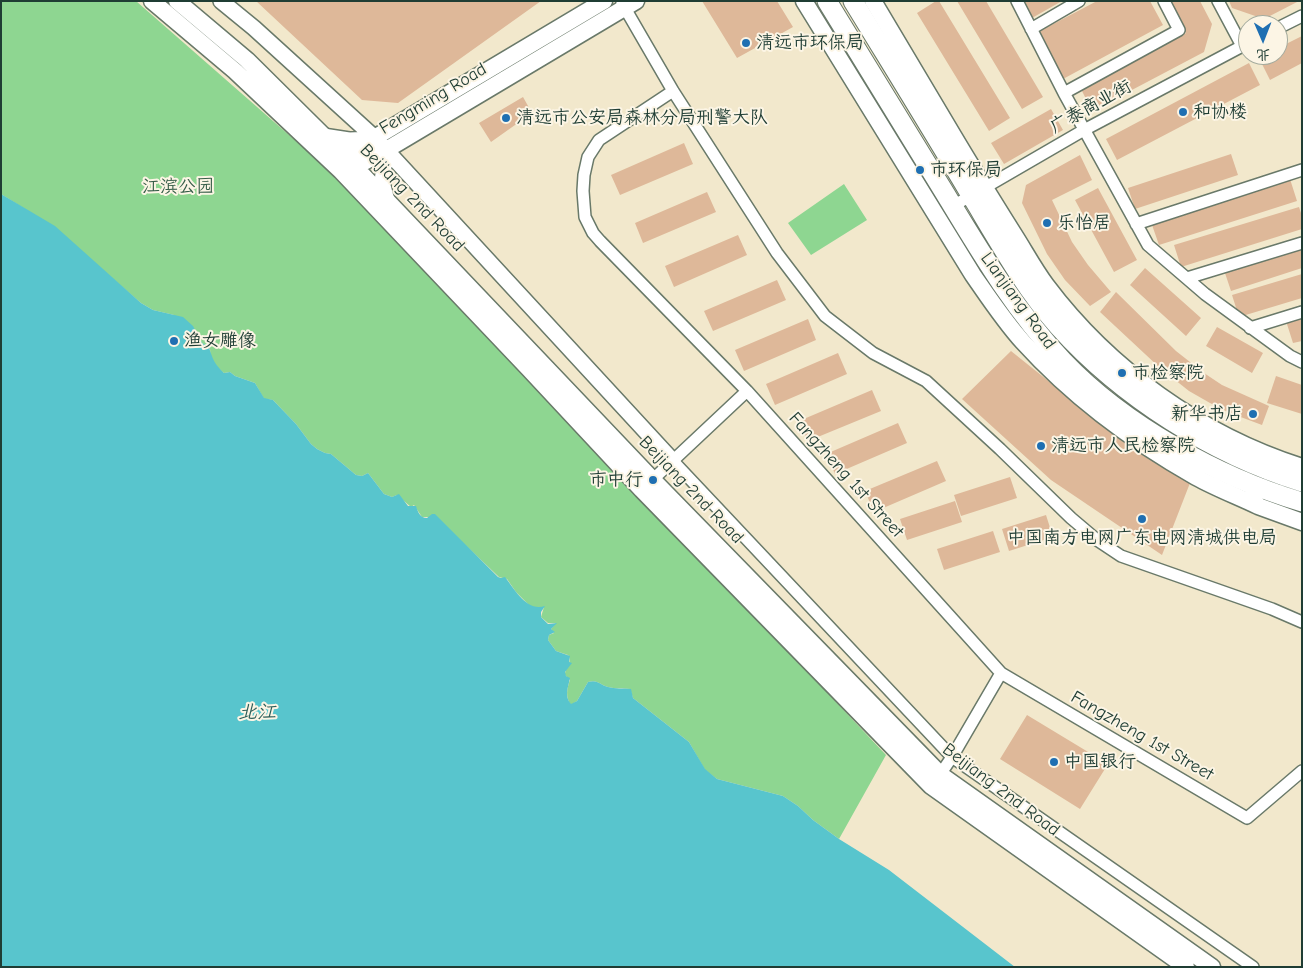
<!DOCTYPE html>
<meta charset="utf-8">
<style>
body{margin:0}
#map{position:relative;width:1303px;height:968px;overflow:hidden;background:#f2e8cc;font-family:"Comic Neue","LXGW WenKai TC",sans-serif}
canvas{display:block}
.frame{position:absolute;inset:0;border:2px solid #1f3d34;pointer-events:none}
.north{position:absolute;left:1238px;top:15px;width:50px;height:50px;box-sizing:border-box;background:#fcf5e5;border:1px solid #a4ab9e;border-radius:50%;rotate:179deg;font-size:14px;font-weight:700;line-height:20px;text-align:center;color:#1f3d34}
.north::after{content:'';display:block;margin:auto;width:18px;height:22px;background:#1f6fb2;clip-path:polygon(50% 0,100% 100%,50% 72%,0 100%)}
</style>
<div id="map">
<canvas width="1303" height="968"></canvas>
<div class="frame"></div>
<div class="north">北</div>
</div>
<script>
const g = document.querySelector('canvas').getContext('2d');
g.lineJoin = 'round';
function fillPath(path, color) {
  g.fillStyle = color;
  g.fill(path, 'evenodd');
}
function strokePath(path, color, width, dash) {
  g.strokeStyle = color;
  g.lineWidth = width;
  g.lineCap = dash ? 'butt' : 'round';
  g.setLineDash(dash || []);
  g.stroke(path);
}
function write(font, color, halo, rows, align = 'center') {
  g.font = font + ' "Comic Neue","LXGW WenKai TC",sans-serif';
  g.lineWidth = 4;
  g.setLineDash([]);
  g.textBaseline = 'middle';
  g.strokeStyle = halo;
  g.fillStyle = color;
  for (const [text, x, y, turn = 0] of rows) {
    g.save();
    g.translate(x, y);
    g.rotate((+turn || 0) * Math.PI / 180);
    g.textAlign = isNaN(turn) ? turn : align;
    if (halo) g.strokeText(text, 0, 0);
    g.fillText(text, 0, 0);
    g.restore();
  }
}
fillPath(new Path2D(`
 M1,1H136L361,198L886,755L839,839L813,820L798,806L783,796L717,779L705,770L689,742L633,698L630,689C623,688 615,689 608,687C600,685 598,679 588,682L577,701L571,705C565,697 567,688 570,680L565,675C565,667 573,662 568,655L556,651L548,640L549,635L554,633L551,629L556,623H548L541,617L544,607L535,608L529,605L516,592L507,579L499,577L440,521L430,517H422L414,505L411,507L397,495L392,497L384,494L368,473L362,476L356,475L331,454L325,453L317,449L311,444L296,424L273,400L264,399L255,383L235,376L230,372L224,373C216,367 210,359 210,349L202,343L199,337L174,315L153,310L141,303L99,267L25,209L1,194Z
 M844,184L867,220L811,255L788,223Z`), '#8ed691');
fillPath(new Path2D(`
 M1,194L55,226L141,303L153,310L183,317L193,326L202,343L209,347C212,358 215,365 224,373L230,372L235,376L255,383L264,398L273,400L296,424L311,444L317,449L325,453L331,454L356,475L362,476L368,473L384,494L392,497L399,494L408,506H416C418,512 420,518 427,518L432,514H435L498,577L501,578L505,577C515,590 527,612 545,606L541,612V617L548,624L557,623L551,629L555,632L549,635L548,640L556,651L570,656L569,662L572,663L565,672L566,676L570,678C568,688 564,696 571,704L577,701L588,682C598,679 600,685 608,687C615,689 623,688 631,689L633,698L689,742L705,769L717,779L783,796L798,806L813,820L839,839L889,870L1015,967H1Z`), '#58c5cd');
fillPath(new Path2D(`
 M256,1L383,2L541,1L398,103L362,100Z
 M702,1H777L793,27L737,58Z
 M936,1H939L1010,118L989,131L917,13Z
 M957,1H986L1043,97L1022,109Z
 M1023,1H1062L1032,18Z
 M1097,1H1150L1163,25L1063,79L1038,32Z
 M1169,1H1200L1212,24L1204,52L1092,111L1081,89L1186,33Z
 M1229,1H1299L1264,19L1232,8Z
 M1302,36V63L1270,80L1259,58L1264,55H1278V48Z
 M1249,63L1260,85L1117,160L1106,139Z
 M523,97L532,113L491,142L479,123Z
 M1051,109L1063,130L1004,164L991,143Z
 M684,143L693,164L620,195L611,175Z
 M1231,154L1238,175L1135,209L1128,188Z
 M1080,155L1092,180L1052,200L1072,242L1088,265L1111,292L1090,306L1065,280L1047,254L1022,203L1026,185Z
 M1290,179L1297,201L1159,245L1151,222Z
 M1098,188L1137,260L1114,272L1075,200Z
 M707,192L716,212L643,243L635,223Z
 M1299,207L1302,216V229L1181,267L1174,245Z
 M738,235L747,255L674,287L665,266Z
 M1302,244V268L1231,291L1224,270Z
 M1145,268L1201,318L1186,336L1130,285Z
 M1302,274V298L1239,317L1232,295Z
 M777,280L786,300L713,331L704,311Z
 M1116,292L1176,351L1204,373L1222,385L1269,406L1262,425L1230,413L1210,403L1189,391L1160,368L1100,312Z
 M1302,316V341L1293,343L1286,321Z
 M808,319L816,340L744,371L735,350Z
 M1217,327L1263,353L1252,373L1206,346Z
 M1011,351L1087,412L1190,483L1162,555L1051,480L962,399Z
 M838,353L847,374L775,405L766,384Z
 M1276,376L1302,385V414L1267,403Z
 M872,390L881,411L808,441L799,421Z
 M898,423L907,443L835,474L826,454Z
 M937,461L946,481L874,512L865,491Z
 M1010,477L1017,498L961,516L954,495Z
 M955,501L962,522L907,540L900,519Z
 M1046,515L1053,537L1009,551L1002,529Z
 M993,531L1000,552L944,570L937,549Z
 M1027,715L1108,764L1080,809L1000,759Z`), '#deb899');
const minor = new Path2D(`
 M1017,1L1064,93L1148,245L1205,294L1290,356L1302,362
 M1218,1L1242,46
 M622,3L673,91L777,253L825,316L873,353L926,381L1000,449L1071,518L1097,540L1121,556L1272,609L1302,622
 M1278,28L1302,16
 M1031,29L1079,1
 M673,91L599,140L588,157L584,175L583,191L585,217L593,233L600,241L747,391L1001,673L1247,818L1302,771
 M1064,93L1179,30L1164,1
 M953,206L1084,130L1248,43
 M1136,224L1302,170
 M1187,278L1302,243
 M1250,328L1302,312
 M673,461L952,757L1253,967
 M648,484L747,391
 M937,779L952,757L1001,673`);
const tertiary = new Path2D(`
 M221,1L254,28L376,139L673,461
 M323,136L349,140L374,139
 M386,150L382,182L387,201`);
const secondary = new Path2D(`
 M152,1L235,71L341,171L529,369L642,490L931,786L1186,967
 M177,1L247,60L355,167L653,480L941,775L1212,967
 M804,1L973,275C989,298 1004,321 1023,342C1072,396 1132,441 1196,477C1216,488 1237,496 1258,506
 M873,1L954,137L955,147
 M954,137C973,169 993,201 1013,233C1024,250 1034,269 1046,285C1109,369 1201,435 1302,467
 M342,167L344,156L604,1
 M346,170L355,167L386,150L636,1
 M1252,496L1258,506L1302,522`);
const primary = new Path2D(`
 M827,1C867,66 906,130 946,195C981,253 1016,312 1063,361C1124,425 1218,477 1302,502
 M853,1C892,65 931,128 969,192C997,238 1023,286 1059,327C1122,397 1212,454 1302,482`);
strokePath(minor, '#697969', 14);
strokePath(tertiary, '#697969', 18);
strokePath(secondary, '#697969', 19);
strokePath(primary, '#697969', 21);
strokePath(minor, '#fff', 11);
strokePath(tertiary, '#fff', 15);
strokePath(secondary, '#fff', 16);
strokePath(primary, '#fff', 19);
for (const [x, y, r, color] of [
 [746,43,5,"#1f6fb2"],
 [1183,112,5,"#1f6fb2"],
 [506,118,5,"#1f6fb2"],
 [920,170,5,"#1f6fb2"],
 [1047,223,5,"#1f6fb2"],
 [174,341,5,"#1f6fb2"],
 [1122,373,5,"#1f6fb2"],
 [1253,414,5,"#1f6fb2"],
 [1041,446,5,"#1f6fb2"],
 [653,480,5,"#1f6fb2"],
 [1142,519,5,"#1f6fb2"],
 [1054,762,5,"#1f6fb2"]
]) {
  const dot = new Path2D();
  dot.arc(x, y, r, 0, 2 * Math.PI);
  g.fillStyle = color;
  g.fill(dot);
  strokePath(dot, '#fcf5e5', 2);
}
write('18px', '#1f3d34', '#fcf5e5', [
 ["清远市环保局",756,43],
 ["和协楼",1193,112],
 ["清远市公安局森林分局刑警大队",516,118],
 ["市环保局",930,170],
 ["乐怡居",1057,223],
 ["渔女雕像",184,341],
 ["市检察院",1132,373],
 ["新华书店",1243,414,"right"],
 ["清远市人民检察院",1051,446],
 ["市中行",643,480,"right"],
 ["中国南方电网广东电网清城供电局",1142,538,"center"],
 ["中国银行",1064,762]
], 'left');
write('18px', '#1f3d34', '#fcf5e5', [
 ["Fengming Road",433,99,-31],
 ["广泰商业街",1091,107,-29],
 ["Beijiang 2nd Road",412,198,46],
 ["Lianjiang Road",1018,301,54],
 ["Fangzheng 1st Street",846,475,48],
 ["Beijiang 2nd Road",691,490,46],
 ["Fangzheng 1st Street",1142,736,30],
 ["Beijiang 2nd Road",1001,790,37]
]);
write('18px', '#355c47', '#fcf5e5', [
 ["江滨公园",178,187]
]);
write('italic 19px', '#2d5f5a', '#fcf5e5', [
 ["北江",257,713]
]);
</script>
